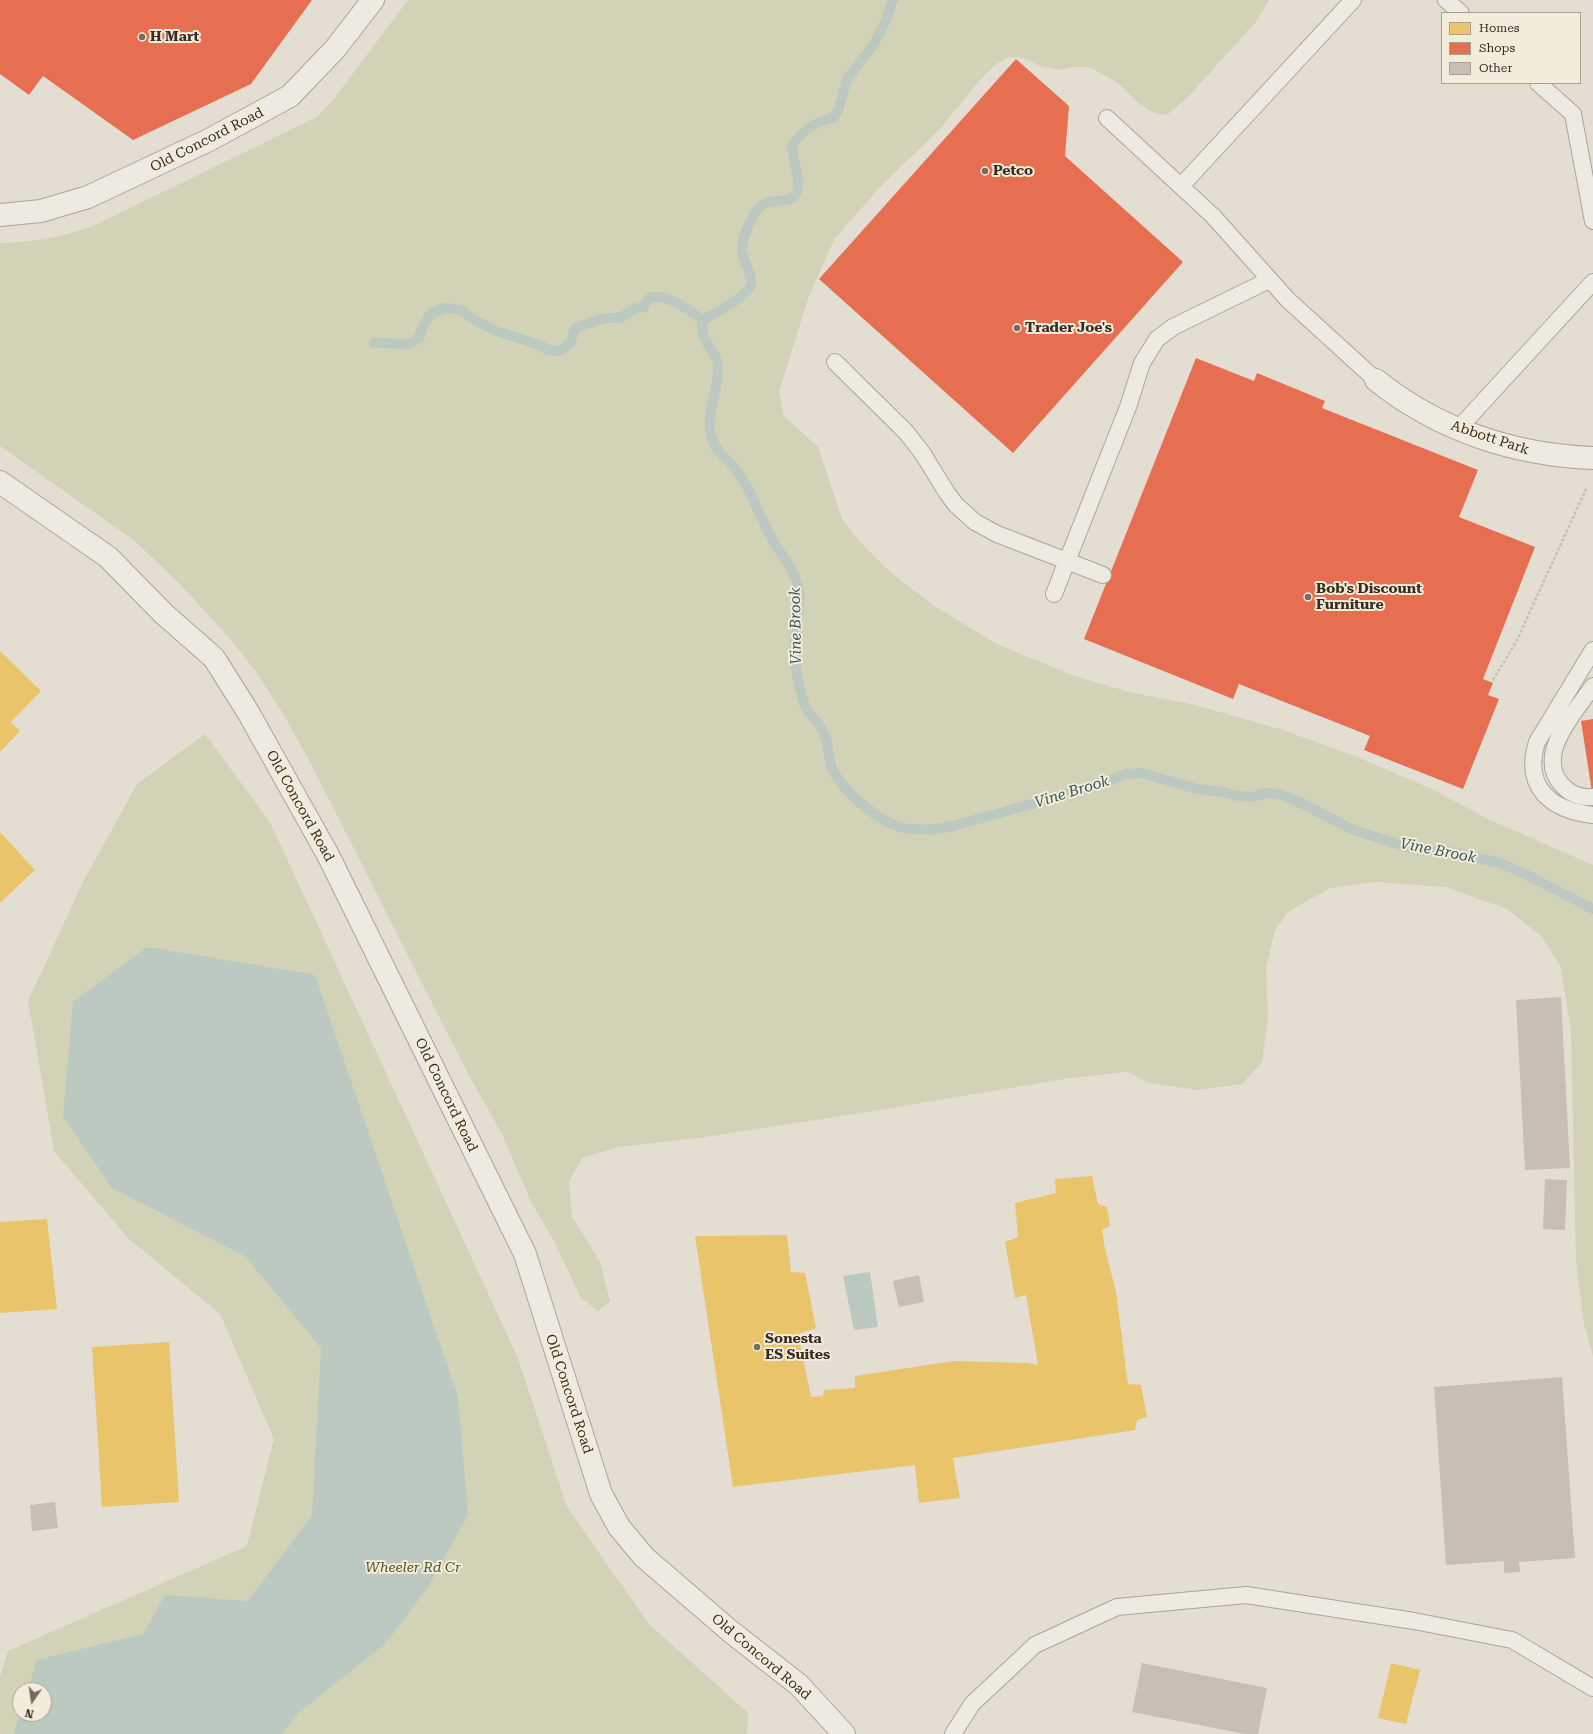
<!DOCTYPE html>
<style>
body{margin:0}
#map{position:relative;width:1593px;height:1734px;overflow:hidden;background:#e4ded2;font-family:"Roboto Serif",serif}
canvas{display:block}
.legend{position:absolute;left:1441px;top:12px;width:140px;height:72px;box-sizing:border-box;background:#f3ecda;border:1px solid #a9a090;margin:0;padding:5px 7px;list-style:none;font-size:12px;color:#392d22}
.legend li{display:flex;align-items:center;gap:8px;height:20px}
.legend b{width:20px;border:1px solid #a9a090}
.north{position:absolute;left:12px;top:1682px;width:40px;height:40px;box-sizing:border-box;background:#f3ecda;border:1px solid #a9a090;border-radius:50%;rotate:193deg;font-size:11px;font-weight:700;line-height:16px;text-align:center;color:#392d22}
.north::after{content:'';display:block;margin:auto;width:14px;height:18px;background:#756b60;clip-path:polygon(50% 0,100% 100%,50% 72%,0 100%)}
</style>
<div id="map">
<canvas width="1593" height="1734"></canvas>
<ul class="legend">
<li><b style="height:11px;background:#e9c46a"></b>Homes</li>
<li><b style="height:11px;background:#e76f51"></b>Shops</li>
<li><b style="height:11px;background:#c8beb3"></b>Other</li>
</ul>
<div class="north">N</div>
</div>
<script>
const g = document.querySelector('canvas').getContext('2d');
g.lineJoin = 'round';
function fillPath(path, color) {
  g.fillStyle = color;
  g.fill(path, 'evenodd');
}
function strokePath(path, color, width, dash) {
  g.strokeStyle = color;
  g.lineWidth = width;
  g.lineCap = dash ? 'butt' : 'round';
  g.setLineDash(dash || []);
  g.stroke(path);
}
function write(font, color, halo, rows, align = 'center') {
  g.font = font + ' "Roboto Serif",serif';
  g.lineWidth = 4;
  g.setLineDash([]);
  g.textBaseline = 'middle';
  g.strokeStyle = halo;
  g.fillStyle = color;
  for (const [text, x, y, turn = 0] of rows) {
    g.save();
    g.translate(x, y);
    g.rotate((+turn || 0) * Math.PI / 180);
    g.textAlign = isNaN(turn) ? turn : align;
    if (halo) g.strokeText(text, 0, 0);
    g.fillText(text, 0, 0);
    g.restore();
  }
}
fillPath(new Path2D(`
 M408,0H1269L1255,23L1188,97L1167,115L1154,113L1138,103L1117,82L1089,67H1073L1058,70L1040,66L1023,58L1008,57L995,65L978,82L940,129L880,187L834,240L808,299L779,392L784,416L818,447L842,519L860,542L889,571L934,606L997,644L1069,674L1129,692L1195,705L1283,730L1355,756L1432,789L1488,819L1593,865V1356L1584,1324L1576,1261L1571,1031L1561,967L1541,936L1507,909L1445,887L1376,882L1330,888L1288,912L1275,930L1266,968L1268,1017L1262,1062L1242,1084L1197,1090L1150,1083L1127,1072L1064,1079L874,1111L698,1138L619,1147L582,1158L569,1182L572,1217L600,1262L610,1301L598,1311L581,1298L553,1239L532,1204L502,1134L465,1068L309,760L282,712L257,673L231,640L180,584L135,541L0,446V243C36,242 58,238 93,226L317,117L333,100Z
 M205,734L270,822L517,1356L567,1507L649,1624L748,1713L747,1734H0V1677L8,1651L247,1546L274,1439L220,1314L129,1239L54,1151L28,1001L83,882L137,784ZM20,1690H44V1714H20Z`), '#d2d2b6');
fillPath(new Path2D(`
 M147,947L315,975L458,1397L468,1515L428,1587L386,1643L298,1713L282,1734H14L20,1714H44V1690H28L37,1660L143,1634L165,1595L248,1601L312,1515L321,1348L246,1257L112,1188L63,1116L73,1002Z
 M870,1272L878,1327L854,1330L843,1276Z`), '#bcc9c1');
fillPath(new Path2D(`
 M0,651L41,691L11,722L20,731L0,752Z
 M0,832L35,870L0,903Z
 M1092,1176L1098,1204L1107,1207L1110,1226L1102,1230L1105,1249L1116,1292L1128,1384L1141,1385L1147,1417L1137,1420L1135,1430L953,1458L960,1498L919,1503L915,1465L733,1487L695,1236L787,1235L791,1272L805,1273L816,1328L798,1334L811,1397L823,1396L824,1390L855,1388V1376L954,1361L1028,1363L1038,1365L1026,1295L1015,1298L1005,1242L1018,1237L1015,1203L1056,1193L1055,1179Z
 M47,1219L57,1309L0,1313V1222Z
 M169,1342L179,1502L102,1507L92,1347Z
 M1391,1663L1420,1670L1406,1724L1378,1718Z`), '#e9c46a');
fillPath(new Path2D(`
 M0,0H312L251,84L133,140L43,76L29,95L0,74Z
 M1016,59L1069,106L1065,156L1183,262L1013,453L819,279Z
 M1196,358L1254,381L1257,373L1325,401L1322,408L1478,470L1459,517L1535,547L1483,679L1493,683L1488,695L1499,699L1463,789L1364,750L1370,736L1239,684L1233,699L1084,639Z
 M1593,719V792H1592L1581,721Z`), '#e76f51');
strokePath(new Path2D(`
 M893,0L886,20L874,44L847,79L838,111L833,118C812,123 804,129 792,146C793,157 799,177 798,186C796,212 767,190 754,214C749,224 741,240 742,252C743,262 755,276 750,287C745,297 713,315 703,320C698,344 716,346 718,366C720,388 705,413 711,435C716,456 733,462 742,478C754,498 761,519 772,539C779,552 789,562 795,577C806,606 793,627 795,655C795,667 801,698 806,708C811,717 820,723 824,734C829,745 828,757 832,768C835,778 847,790 855,798C889,829 908,835 953,826L1093,787L1126,774L1141,773L1197,789L1218,791L1238,796L1252,797L1265,793L1278,794L1295,800L1354,830L1414,849L1451,852L1500,863L1525,874L1593,909
 M374,343L409,344L419,338L424,324L431,313L445,308L461,310L476,321L496,331L540,345L548,350L560,351L571,343L575,328L604,318H620L634,309L644,307L649,297C674,296 683,307 703,320`), '#bcc9c1', 10);
fillPath(new Path2D(`
 M1561,997L1570,1168L1525,1170L1516,1000Z
 M1545,1179L1567,1180L1565,1230L1543,1229Z
 M919,1275L924,1302L899,1307L893,1281Z
 M1562,1377L1575,1558L1519,1562L1520,1572L1504,1573V1561L1446,1565L1434,1387Z
 M55,1502L58,1528L32,1531L30,1505Z
 M1142,1663L1267,1688L1258,1734H1245L1132,1712Z`), '#c8beb3');
const lane = new Path2D(`
 M1446,0L1461,13
 M1538,83L1573,114L1593,221
 M1107,118L1213,216L1288,300L1376,380
 M1181,186L1353,0
 M835,362L906,432L923,454L947,493L956,505L975,522L997,534L1103,575
 M1458,429L1593,282
 M1054,594L1128,407L1142,363L1157,339L1173,327L1269,280
 M1593,650L1537,742C1523,787 1550,810 1593,815
 M1593,686C1576,711 1534,755 1562,785C1570,794 1581,798 1593,797
 M953,1734L972,1704L1035,1645L1117,1607L1246,1595L1414,1621L1512,1640L1593,1688`);
const street = new Path2D(`
 M0,215L41,211L88,197L209,140L290,96L335,49L373,0
 M1376,380C1438,430 1514,455 1593,458
 M0,482L108,557L164,614L214,658L248,712L328,855L525,1254L601,1494L619,1527L644,1557L730,1631L799,1685L844,1734`);
strokePath(lane, '#aaa49a', 18);
strokePath(street, '#aaa49a', 24);
strokePath(new Path2D(`
 M1493,680L1516,642L1587,487`), '#c5c1b9', 2.5, [3, 2]);
strokePath(lane, '#edeae2', 16);
strokePath(street, '#edeae2', 22);
for (const [x, y, r, color] of [
 [142,37,4,"#756b60"],
 [985,171,4,"#756b60"],
 [1017,328,4,"#756b60"],
 [1308,597,4,"#756b60"],
 [757,1347,4,"#756b60"]
]) {
  const dot = new Path2D();
  dot.arc(x, y, r, 0, 2 * Math.PI);
  g.fillStyle = color;
  g.fill(dot);
  strokePath(dot, '#f3ecda', 1.5);
}
write('bold 14px', '#392d22', '#f3ecda', [
 ["H Mart",150,37],
 ["Petco",993,171],
 ["Trader Joe's",1025,328],
 ["Bob's Discount",1316,589],
 ["Furniture",1316,605],
 ["Sonesta",765,1339],
 ["ES Suites",765,1355]
], 'left');
write('14px', '#392d22', '#f3ecda', [
 ["Old Concord Road",207,140,-27],
 ["Abbott Park",1490,438,18],
 ["Old Concord Road",300,806,61],
 ["Old Concord Road",446,1095,64],
 ["Old Concord Road",569,1394,72],
 ["Old Concord Road",761,1657,40]
]);
write('italic 14px', '#49532b', '#f3ecda', [
 ["Wheeler Rd Cr",413,1568]
]);
write('italic 15px', '#335755', '#f3ecda', [
 ["Vine Brook",796,626,-91],
 ["Vine Brook",1072,792,-17],
 ["Vine Brook",1438,851,11]
]);
</script>
